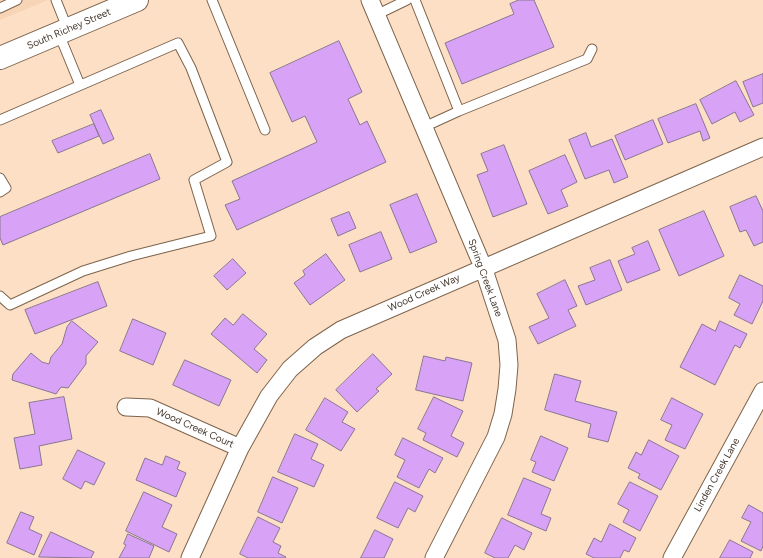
<!DOCTYPE html>
<style>
body{margin:0}
canvas{display:block;background:#fddfc5}
</style>
<canvas width="763" height="558"></canvas>
<script>
const g = document.querySelector('canvas').getContext('2d');
g.lineJoin = 'round';
function fillPath(path, color) {
  g.fillStyle = color;
  g.fill(path, 'evenodd');
}
function strokePath(path, color, width, dash) {
  g.strokeStyle = color;
  g.lineWidth = width;
  g.lineCap = dash ? 'butt' : 'round';
  g.setLineDash(dash || []);
  g.stroke(path);
}
function write(font, color, halo, rows, align = 'center') {
  g.font = font + ' Figtree,sans-serif';
  g.lineWidth = 4;
  g.setLineDash([]);
  g.textBaseline = 'middle';
  g.strokeStyle = halo;
  g.fillStyle = color;
  for (const [text, x, y, turn = 0] of rows) {
    g.save();
    g.translate(x, y);
    g.rotate((+turn || 0) * Math.PI / 180);
    g.textAlign = isNaN(turn) ? turn : align;
    if (halo) g.strokeText(text, 0, 0);
    g.fillText(text, 0, 0);
    g.restore();
  }
}
fillPath(new Path2D(`
 M0,0H48L0,20Z`), '#f7d4b5');
const building = new Path2D(`
 M519,0H534L554,47L462,84L445,43L514,14L510,4Z
 M339,41L362,92L348,99L360,125L367,121L386,162L237,230L225,205L240,199L232,181L317,142L305,116L292,122L270,73Z
 M763,74V103L753,107L743,82Z
 M736,81L754,115L740,122L735,112L712,124L700,100Z
 M696,104L710,138L703,141L700,131L668,143L658,119Z
 M101,110L114,139L103,144L90,115Z
 M653,120L663,144L625,160L615,136Z
 M94,124L99,136L58,153L52,141Z
 M586,133L591,147L612,139L628,177L614,183L609,170L585,179L569,140Z
 M504,145L527,204L493,217L477,175L488,171L481,154Z
 M150,154L160,179L3,245L0,238V217Z
 M565,155L577,182L561,190L568,206L548,214L529,171Z
 M417,194L437,242L410,253L390,205Z
 M756,196L763,211V242L754,246L746,230L740,232L730,207Z
 M704,211L724,256L679,276L659,230Z
 M349,212L356,228L338,236L331,219Z
 M381,232L392,259L360,272L349,245Z
 M648,241L660,270L627,283L618,261L635,254L632,248Z
 M326,254L345,280L310,305L294,283L305,275L303,271Z
 M233,259L246,273L227,290L214,276Z
 M610,260L622,290L586,305L578,286L595,280L590,268Z
 M740,275L763,286V301L752,324L734,315L740,304L729,298Z
 M565,280L577,306L568,310L576,326L538,344L529,327L549,318L537,294Z
 M98,282L107,306L35,334L25,310Z
 M243,314L267,334L254,349L267,360L257,373L211,334L225,318L233,325Z
 M133,319L166,333L153,365L120,351Z
 M72,321L98,342L86,356V364L68,388L61,387L56,394L12,380L13,374L31,353L42,362L49,364L51,357L62,344L67,327Z
 M720,321L747,334L740,348L735,345L715,385L680,367L702,324L715,331Z
 M373,354L392,374L376,389L379,391L357,412L336,390Z
 M424,356L445,361L446,357L472,363L463,401L416,390Z
 M185,360L231,380L219,406L173,385Z
 M555,374L581,381L575,401L617,412L608,442L588,437L591,424L545,410Z
 M64,397L72,439L39,446L42,465L20,469L14,438L35,434L29,403Z
 M434,397L463,411L451,436L464,443L457,457L423,440L426,433L418,429Z
 M325,398L348,412L342,422L355,429L341,451L306,430Z
 M672,398L703,414L685,449L665,440L672,425L661,420Z
 M295,434L318,444L311,459L324,465L314,487L278,472Z
 M541,436L568,448L554,481L532,472L536,462L531,460Z
 M403,438L443,458L435,473L429,469L419,488L397,477L405,460L395,455Z
 M649,440L679,456L661,490L638,478L640,474L628,468L636,452L641,455Z
 M78,450L105,463L94,485L85,481L81,489L63,479Z
 M166,456L180,462L177,469L186,473L176,497L136,480L145,458L162,465Z
 M273,477L298,488L282,523L258,512Z
 M524,478L551,489L541,514L551,518L546,531L508,515Z
 M395,482L423,496L415,512L408,508L398,528L377,518Z
 M630,482L658,496L640,531L623,522L629,510L618,504Z
 M144,492L172,505L162,527L177,534L169,552L126,531Z
 M749,505L763,513V546L761,551L741,541L751,522L742,518Z
 M21,512L34,517L29,529L42,535L34,555L7,543Z
 M258,517L280,528L273,542L281,546L278,553L286,557L285,558H248L240,554Z
 M502,518L532,533L524,550L515,545L508,558H495L485,553Z
 M610,524L636,538L629,552L624,550L620,558H594L586,554L594,538L601,542Z
 M375,530L393,539L384,558H361Z
 M51,532L94,552L91,558L39,557Z
 M128,534L154,546L149,558H119L126,545L124,544Z
 M730,540L753,552L750,558H720Z`);
fillPath(building, '#d8a3f6');
strokePath(building, '#887692', 1);
const lane = new Path2D(`
 M56,0L68,30
 M212,0L265,130
 M415,0L459,111L587,59L592,49
 M0,8L17,0
 M376,15L407,0
 M59,34L80,85
 M0,120L178,43L191,68L227,162L194,180L211,236L131,256L83,271L10,305L0,296
 M424,127L459,111
 M0,178L6,188L0,192`);
const street = new Path2D(`
 M370,0L483,267L507,340L509,365L507,389L503,414L496,437L434,558
 M126,407L150,408L240,448
 M190,558L240,448L269,396L290,369L315,347L341,330L763,147
 M672,558L763,391`);
const secondary = new Path2D(`
 M0,58L137,0`);
strokePath(lane, '#7d644d', 11);
strokePath(street, '#7d644d', 19);
strokePath(secondary, '#7d644d', 24);
strokePath(lane, '#fff', 9);
strokePath(street, '#fff', 17);
strokePath(secondary, '#fff', 22);
write('10px', '#43372d', '#fff', [
 ["South Richey Street",69,29,-23],
 ["Spring Creek Lane",485,278,70],
 ["Wood Creek Way",424,293,-24],
 ["Wood Creek Court",195,428,24],
 ["Linden Creek Lane",717,475,-61]
]);
</script>
